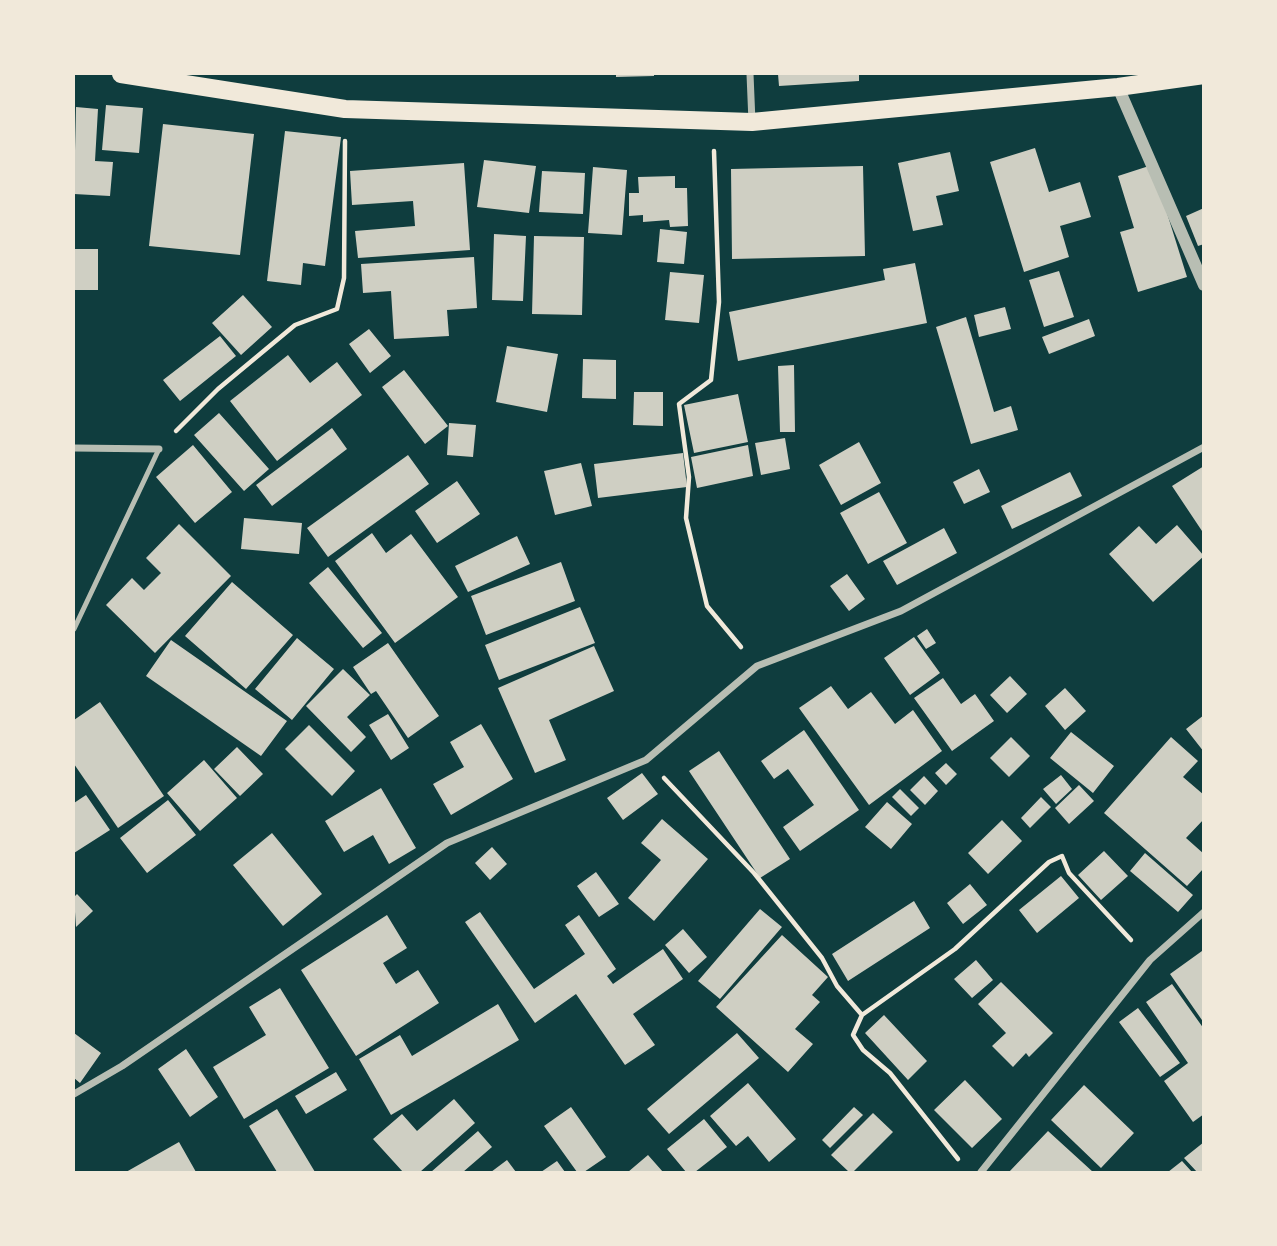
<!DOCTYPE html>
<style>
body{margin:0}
#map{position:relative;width:1277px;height:1246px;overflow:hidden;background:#0f3d3e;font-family:Inter,sans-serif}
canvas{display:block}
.frame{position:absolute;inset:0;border:75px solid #f1e9da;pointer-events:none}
</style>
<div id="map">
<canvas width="1277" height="1246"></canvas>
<div class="frame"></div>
</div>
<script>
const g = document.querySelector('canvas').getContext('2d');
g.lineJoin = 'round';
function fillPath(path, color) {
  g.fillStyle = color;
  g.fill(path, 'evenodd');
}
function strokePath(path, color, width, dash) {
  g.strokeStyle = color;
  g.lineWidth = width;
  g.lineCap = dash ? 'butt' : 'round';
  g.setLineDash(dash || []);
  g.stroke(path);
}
fillPath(new Path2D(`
 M616,74H654V76L616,77Z
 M778,74H859V81L779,86Z
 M106,105L143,108L139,153L102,150Z
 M76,107L98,109L95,161L113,162L110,196L74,194Z
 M163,124L254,134L240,255L149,246Z
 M285,131L341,137L325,266L303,263L301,285L267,281Z
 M1035,148L1049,192L1080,182L1091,217L1060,226L1069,257L1024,272L990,162Z
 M950,152L959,191L936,196L943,225L913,231L898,163Z
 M484,160L536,166L529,213L477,207Z
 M464,163L470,250L358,258L355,231L415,226L413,201L352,205L350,171Z
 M1152,165L1187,277L1138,292L1120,232L1134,228L1118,176Z
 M863,166L865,256L732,259L731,169Z
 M593,167L627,170L622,235L588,233Z
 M542,171L585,173L583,214L539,212Z
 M675,176V188H687L688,226L670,227L669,220L643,222V215L629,216V193H639L638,177Z
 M1204,208V244L1198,246L1186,216Z
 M660,229L687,232L684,264L657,262Z
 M494,234L526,236L523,301L492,300Z
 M534,236L584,237L582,315L532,314Z
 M74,249H98V290H74Z
 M474,257L477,308L447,310L449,336L394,339L391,291L363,293L361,264Z
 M915,263L927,323L738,361L729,312L885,280L883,269Z
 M1059,271L1074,317L1044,327L1029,280Z
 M670,272L704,275L699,323L665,320Z
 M243,295L272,327L241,355L212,323Z
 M1005,307L1011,329L979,337L974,315Z
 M966,317L994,412L1011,406L1018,430L971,444L936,327Z
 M1089,319L1095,336L1049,354L1042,337Z
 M369,329L391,356L370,373L349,344Z
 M220,336L236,356L180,401L163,380Z
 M507,346L558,354L547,412L496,402Z
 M288,355L310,383L337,362L362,395L277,461L230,401Z
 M583,359L616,360V399L582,398Z
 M794,365L795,432H780L778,366Z
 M404,370L448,426L425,444L382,387Z
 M634,392H663V426L633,425Z
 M738,394L748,442L694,453L684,405Z
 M219,413L269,469L244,491L194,435Z
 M449,423L476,425L473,457L447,455Z
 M332,428L347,449L272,506L256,485Z
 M785,438L790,469L761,475L755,443Z
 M859,442L881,483L841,505L819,465Z
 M193,445L232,492L195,523L156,477Z
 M748,445L753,476L697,488L691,457Z
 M683,453L687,487L598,498L594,464Z
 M408,455L429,484L328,557L307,528Z
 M581,463L592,506L555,515L544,471Z
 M1204,466V534L1172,486Z
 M979,469L990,492L964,504L953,482Z
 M1070,472L1082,496L1012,529L1001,506Z
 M457,481L480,514L437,543L415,511Z
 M879,492L907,543L868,564L840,513Z
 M244,518L302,523L299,554L241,549Z
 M179,524L231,576L155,653L106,605L132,578L144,590L161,573L146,558Z
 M1177,525L1204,556L1153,602L1109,554L1139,526L1156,544Z
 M944,528L957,553L897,585L883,561Z
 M372,533L386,553L411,534L458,597L395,643L335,561Z
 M517,536L530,564L468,592L455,566Z
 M561,562L575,601L486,635L471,596Z
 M328,567L382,633L363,648L309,583Z
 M847,574L865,599L849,611L830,586Z
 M232,582L293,635L246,689L185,636Z
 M580,607L595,643L499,680L485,645Z
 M927,629L936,643L926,649L917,636Z
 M914,637L940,673L910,695L884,658Z
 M297,638L334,669L292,720L255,689Z
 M171,640L287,721L261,756L146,676Z
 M388,643L439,716L408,738L376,691L371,694L353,667Z
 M594,646L614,691L549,720L566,760L535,773L498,688Z
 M343,669L370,695L347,717L366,737L351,752L306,706Z
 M1010,676L1027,694L1007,713L990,695Z
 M943,678L961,704L975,694L994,721L952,751L914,698Z
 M831,686L848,709L871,692L895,724L913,710L942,751L869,805L799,708Z
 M1065,688L1086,711L1065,730L1045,706Z
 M100,702L164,796L118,828L74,764V720Z
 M388,714L409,748L391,760L369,725Z
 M1204,715V752L1186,729Z
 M481,724L513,779L451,815L433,784L464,767L450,742Z
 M309,725L355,771L332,796L285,749Z
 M804,730L859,810L800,851L783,827L814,805L788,769L774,779L761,761Z
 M1071,732L1114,766L1093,793L1050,758Z
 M1011,737L1030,756L1009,777L990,758Z
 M1171,737L1198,761L1183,777L1204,795V819L1186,838L1204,854V868L1187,886L1104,813Z
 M237,747L263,774L240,796L214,769Z
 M719,751L790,859L760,878L689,771Z
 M204,760L237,798L200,831L167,793Z
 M946,763L957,774L946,785L935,773Z
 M642,773L658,794L623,820L607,798Z
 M1061,775L1072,789L1056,804L1043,789Z
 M924,776L938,791L925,805L910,790Z
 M1079,785L1094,801L1069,824L1055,808Z
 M381,788L416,848L389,864L373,835L344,852L325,821Z
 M900,789L919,808L911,816L892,797Z
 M86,795L110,830L74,853V803Z
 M1041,797L1051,807L1030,828L1021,818Z
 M168,800L196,835L147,873L120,838Z
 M887,802L912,824L891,849L865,827Z
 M662,819L708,859L654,921L628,898L661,860L641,843Z
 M1002,820L1022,841L988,874L968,853Z
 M272,833L322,894L283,926L233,865Z
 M492,847L507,864L490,880L475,863Z
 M1104,851L1128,876L1101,900L1078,875Z
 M1145,853L1193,895L1178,912L1130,871Z
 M596,872L619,904L599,917L577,886Z
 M1061,876L1079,898L1037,933L1019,910Z
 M970,884L987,905L963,924L947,903Z
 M77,894L93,911L76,927L74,897Z
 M914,901L930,928L848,981L832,954Z
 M760,909L782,927L720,999L698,981Z
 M480,912L534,989L585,954L565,925L579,915L616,969L607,976L613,984L663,949L683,979L633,1014L655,1045L625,1065L576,994L535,1023L465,922Z
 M387,915L407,948L383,963L396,984L418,970L439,1003L356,1056L301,970Z
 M683,929L707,957L689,973L665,945Z
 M782,935L828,977L812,995L820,1002L795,1029L813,1044L788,1072L716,1007Z
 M1202,951L1204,953V1023L1170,974Z
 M976,960L993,980L972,998L954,979Z
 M1001,982L1053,1033L1029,1057L1026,1053L1013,1067L992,1046L1006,1033L978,1004Z
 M1172,984L1204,1029V1114L1193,1122L1164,1081L1188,1063L1146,1002Z
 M280,988L329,1068L244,1119L213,1067L266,1035L249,1007Z
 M498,1004L519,1040L391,1115L359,1059L400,1035L412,1056Z
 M1138,1008L1180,1063L1160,1077L1119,1022Z
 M884,1015L927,1061L908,1080L865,1033Z
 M74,1033L101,1053L80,1083L74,1078Z
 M737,1033L759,1058L669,1134L647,1109Z
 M186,1049L218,1097L190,1117L158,1069Z
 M336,1072L347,1090L306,1114L295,1096Z
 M965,1080L1002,1119L972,1148L934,1110Z
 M748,1083L796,1139L769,1162L748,1136L736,1146L710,1116Z
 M1084,1085L1134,1133L1101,1168L1051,1120Z
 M454,1099L475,1123L420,1172H403L373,1139L402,1114L417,1131Z
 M571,1107L606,1157L584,1172H577L544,1126Z
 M854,1107L863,1115L830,1148L822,1140Z
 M277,1109L315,1172H277L249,1126Z
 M873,1113L893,1132L853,1172H849L831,1155Z
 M704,1119L727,1147L695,1172H686L667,1149Z
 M478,1131L492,1147L463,1172H431Z
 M1048,1131L1093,1172H1009Z
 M179,1142L196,1172H126Z
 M1204,1142V1172H1197L1184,1158Z
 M648,1155L663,1172H628Z
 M507,1160L516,1172H491Z
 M557,1161L565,1172H541Z
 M1182,1161L1192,1172H1168Z`), '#cfcfc3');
strokePath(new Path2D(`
 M714,151L719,302L711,380L679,404L689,477L686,518L707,606L741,647
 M176,431L218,389L295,325L337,309L344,278L345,141
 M664,778L754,873L822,958L837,986L862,1015L853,1035L863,1050L890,1073L958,1159
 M862,1015L955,949L1049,862L1062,856L1069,873L1131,940`), '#f1e9da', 4.5);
strokePath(new Path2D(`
 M74,629L159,449`), '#b8beb3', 5);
strokePath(new Path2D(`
 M750,74L752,122
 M74,448L159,449
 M74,1094L122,1066L447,843L646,760L757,666L901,611L1204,447
 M981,1172L1150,960L1204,912`), '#b8beb3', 7);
strokePath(new Path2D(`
 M1118,87L1204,285`), '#b8beb3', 12);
strokePath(new Path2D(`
 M121,74L345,109L752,122L1118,87L1204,75`), '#f1e9da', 18);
</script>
